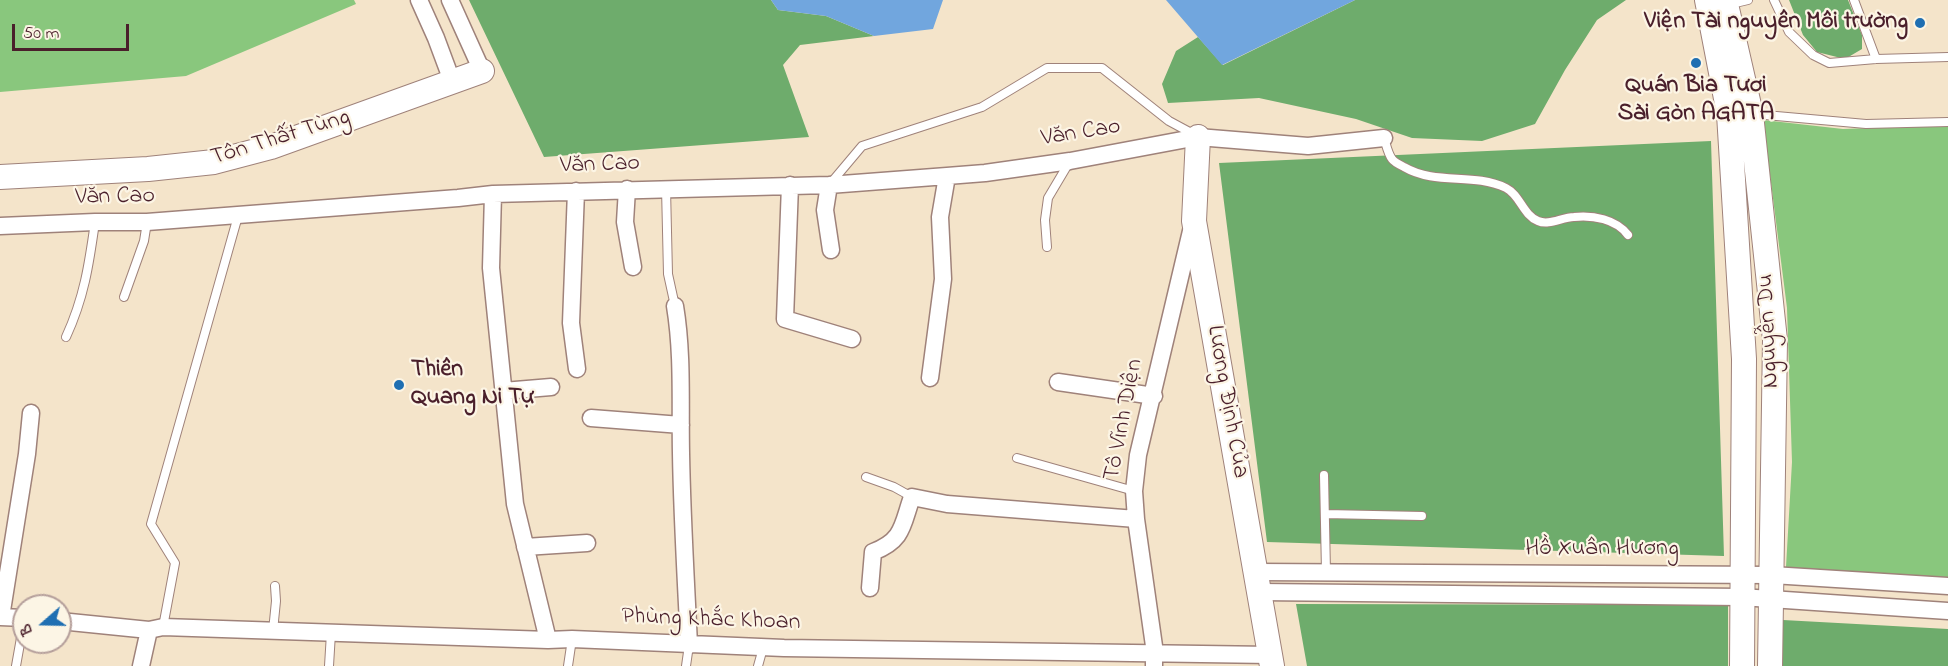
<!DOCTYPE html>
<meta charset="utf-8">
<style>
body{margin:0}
#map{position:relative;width:1948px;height:666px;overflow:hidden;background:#f4e4ca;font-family:"Indie Flower",sans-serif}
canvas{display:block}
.north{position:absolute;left:12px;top:594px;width:60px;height:60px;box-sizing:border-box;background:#fcf5e5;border:2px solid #b59f9b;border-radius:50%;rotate:250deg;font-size:16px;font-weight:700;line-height:24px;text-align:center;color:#4a1f2b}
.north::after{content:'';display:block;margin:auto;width:21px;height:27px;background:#1f6fb2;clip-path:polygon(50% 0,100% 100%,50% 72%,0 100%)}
.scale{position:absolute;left:12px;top:24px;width:117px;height:27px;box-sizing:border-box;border:3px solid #4a1f2b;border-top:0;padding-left:8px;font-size:18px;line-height:21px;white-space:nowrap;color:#4a1f2b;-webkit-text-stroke:4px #fcf5e5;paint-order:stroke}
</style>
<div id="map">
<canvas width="1948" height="666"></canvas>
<div class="north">B</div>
<div class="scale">50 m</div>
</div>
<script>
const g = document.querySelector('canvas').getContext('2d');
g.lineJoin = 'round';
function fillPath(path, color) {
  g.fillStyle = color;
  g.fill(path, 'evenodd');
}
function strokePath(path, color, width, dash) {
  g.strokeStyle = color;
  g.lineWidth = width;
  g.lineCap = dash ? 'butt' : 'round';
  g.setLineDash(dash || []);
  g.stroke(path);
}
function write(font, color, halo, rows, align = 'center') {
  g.font = font + ' "Indie Flower",sans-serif';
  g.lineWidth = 4.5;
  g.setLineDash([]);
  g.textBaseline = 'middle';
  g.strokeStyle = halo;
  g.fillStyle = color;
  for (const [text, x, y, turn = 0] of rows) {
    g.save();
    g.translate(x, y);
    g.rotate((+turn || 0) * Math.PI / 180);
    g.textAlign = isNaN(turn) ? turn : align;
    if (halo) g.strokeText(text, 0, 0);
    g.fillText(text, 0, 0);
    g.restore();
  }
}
fillPath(new Path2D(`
 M0,0H354L356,4L186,76L0,92Z
 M1763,120L1843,129L1948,125V585L1798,578L1786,567L1792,462L1787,308Z`), '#89c77d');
fillPath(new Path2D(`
 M469,0H771L778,10L826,16L874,36L800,45L783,65L809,137L544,157Z
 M1355,0H1626L1597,20L1565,70L1535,124L1482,141L1412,138L1356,119L1259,98L1168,103L1162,84L1176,51L1198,37L1223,65Z
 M1789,0H1848L1862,35V49L1845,59L1817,52L1803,35Z
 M1711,141L1724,556L1267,542L1219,163Z
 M1296,604L1728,605V666H1307Z
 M1783,620L1948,629V666H1783Z`), '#6eac6c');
fillPath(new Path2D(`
 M771,0H943L933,29L874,36L826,16L778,10Z
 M1166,0H1355L1222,65Z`), '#71a6de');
const lane = new Path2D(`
 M1774,0L1789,32L1813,55L1829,63L1876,59L1948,57
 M1854,0L1876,59
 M1727,5L1748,0
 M1754,114L1866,124L1948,122
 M1384,138C1386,144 1388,154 1392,159C1394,162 1400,165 1404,167C1437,186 1472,172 1506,188C1520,195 1523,215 1538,221C1549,226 1562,217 1574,217C1593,215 1616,219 1628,235
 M830,184L862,146L982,107L1047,68H1102L1169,121L1195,135
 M666,188L668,274L675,306
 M1047,247L1045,220L1048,198L1070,161
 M124,297L144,241L147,222
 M66,337C84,298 89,265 95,222
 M1017,458L1134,491
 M1324,475L1326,572
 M866,477L894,487L912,497
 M1325,514L1422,516
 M163,627L175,563L151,524L238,216
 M273,631L276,601L275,586
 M16,666L24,621
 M329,666L331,633
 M568,666L572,639
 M686,666L689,645
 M758,666L763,648`);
const street = new Path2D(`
 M419,0L436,38L452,81
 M450,0L482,71
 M790,185L785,319L852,339
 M829,185L825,210L831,250
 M627,189L625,222L633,267
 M576,191L571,323L577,369
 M493,194L491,268L515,504L548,640
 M0,226L95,222H147L458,198L493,194L829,185L947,176L985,173L1070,161L1198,137L1308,146L1384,138
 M675,306C683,354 680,404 681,453C682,517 686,581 689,645
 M930,378L943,279L940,217L947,176
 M1058,382L1154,396
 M503,391L551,387
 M591,418L681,425
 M525,547L587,543
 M1256,572L1772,575L1948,586
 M870,588L873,552C904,540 902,525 912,497L947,504L1136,519
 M1260,592L1741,597L1948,611
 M0,617L24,618
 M1,617L27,454L31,413
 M60,621L149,630L163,627L548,640L572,639L784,648L1271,655
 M141,666L149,630
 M1154,666V646L1136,519L1134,491L1138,455L1191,231`);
const secondary = new Path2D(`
 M1707,0L1729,114L1744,359L1742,666
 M1725,0L1751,114L1775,340L1770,666
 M1198,137L1194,221L1272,666
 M0,177L148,169L214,162L271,147L482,71`);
strokePath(lane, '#9f827a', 10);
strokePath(street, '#9f827a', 19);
strokePath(secondary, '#9f827a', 26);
strokePath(lane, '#fff', 8);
strokePath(street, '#fff', 16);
strokePath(secondary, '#fff', 24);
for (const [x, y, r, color] of [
 [1920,23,6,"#1f6fb2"],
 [1696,63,6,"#1f6fb2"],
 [399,385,6,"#1f6fb2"]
]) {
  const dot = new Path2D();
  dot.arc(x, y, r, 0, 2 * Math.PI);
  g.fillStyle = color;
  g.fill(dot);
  strokePath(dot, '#fcf5e5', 2);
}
write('bold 24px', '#4a1f2b', '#fcf5e5', [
 ["Viện Tài nguyên Môi trường",1908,23],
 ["Quán Bia Tươi",1696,87,"center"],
 ["Sài Gòn AGATA",1696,115,"center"],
 ["Thiên",411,371,"left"],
 ["Quang Ni Tự",411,399,"left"]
], 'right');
write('24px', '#4a1f2b', '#fcf5e5', [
 ["Văn Cao",1081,134,-9],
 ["Tôn Thất Tùng",281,139,-17],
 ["Văn Cao",600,166,-2],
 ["Văn Cao",115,198,-1],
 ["Nguyễn Du",1770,331,-93],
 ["Lương Định Của",1226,402,80],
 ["Tô Vĩnh Diện",1125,420,-79],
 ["Hồ Xuân Hương",1602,550],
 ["Phùng Khắc Khoan",711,621,2]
]);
</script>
